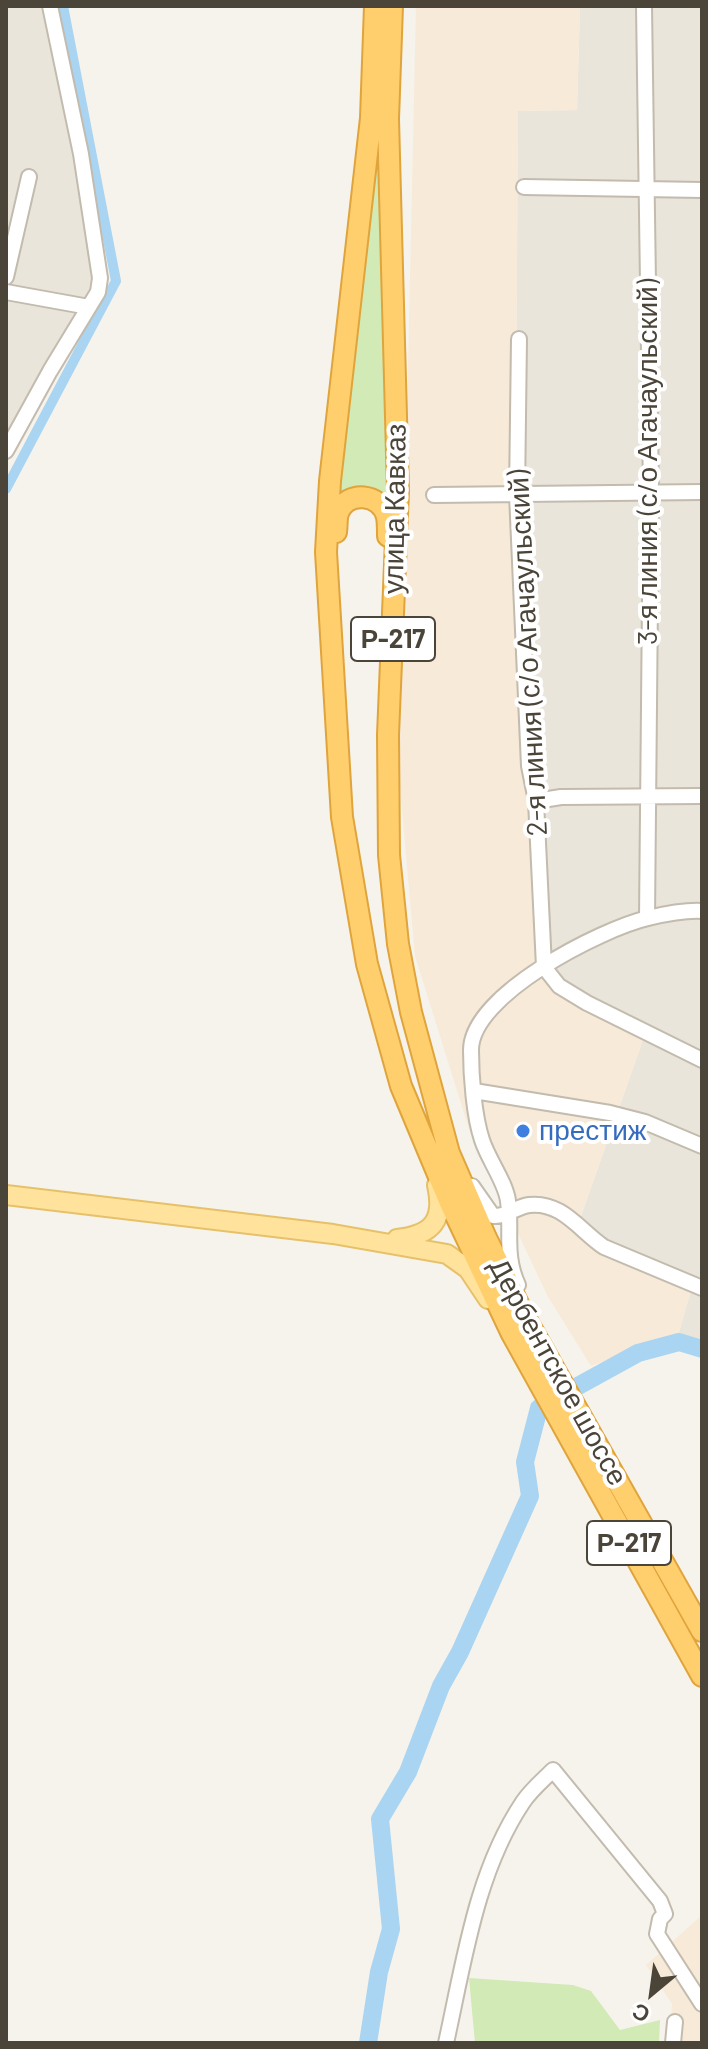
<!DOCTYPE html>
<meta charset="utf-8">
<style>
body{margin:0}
#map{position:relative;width:708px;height:2049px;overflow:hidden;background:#f6f3ec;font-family:Barlow,sans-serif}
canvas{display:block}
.frame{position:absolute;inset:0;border:8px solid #4b4439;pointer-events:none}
.north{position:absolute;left:612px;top:1953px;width:80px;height:80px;-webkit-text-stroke:6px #fff;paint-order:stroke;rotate:209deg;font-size:22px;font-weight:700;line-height:32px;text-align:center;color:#4b4439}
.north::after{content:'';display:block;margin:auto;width:28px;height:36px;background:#4b4439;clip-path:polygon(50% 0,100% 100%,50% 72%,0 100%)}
</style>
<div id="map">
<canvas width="708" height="2049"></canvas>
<div class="frame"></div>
<div class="north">С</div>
</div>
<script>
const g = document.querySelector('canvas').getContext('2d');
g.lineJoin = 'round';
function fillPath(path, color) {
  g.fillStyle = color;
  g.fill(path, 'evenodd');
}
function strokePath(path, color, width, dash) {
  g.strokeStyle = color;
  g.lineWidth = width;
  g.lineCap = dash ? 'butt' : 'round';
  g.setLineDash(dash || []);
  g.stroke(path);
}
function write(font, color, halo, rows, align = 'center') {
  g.font = font + ' Barlow,sans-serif';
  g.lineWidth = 8;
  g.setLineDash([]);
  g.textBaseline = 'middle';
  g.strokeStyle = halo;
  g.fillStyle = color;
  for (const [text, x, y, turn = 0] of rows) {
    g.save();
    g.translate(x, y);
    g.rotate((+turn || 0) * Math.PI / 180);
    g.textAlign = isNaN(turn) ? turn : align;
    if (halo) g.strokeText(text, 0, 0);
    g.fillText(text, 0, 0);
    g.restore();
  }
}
fillPath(new Path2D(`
 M6,6H56L105,263L104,290L6,460Z
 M580,6H702V1352L675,1346L692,1287L574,1236L644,1037L593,1011L542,978L515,558L518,111L577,110Z`), '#eae5da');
fillPath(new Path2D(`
 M416,6H580L577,110L518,111L515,558L542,978L593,1011L644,1037L574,1235L692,1287L675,1346L642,1348L591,1366L547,1295L469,1129L415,956L399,776Z
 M702,1915V2043H669L672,2004L646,1965Z`), '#f7ead8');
fillPath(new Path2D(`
 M379,145L391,503L386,496L366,486L344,492L335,502Z
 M469,1978L573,1985L591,1991L620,2030L660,2020L659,2043H475Z`), '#d2eab5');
strokePath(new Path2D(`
 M6,489L116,281L63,6`), '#a9d4f2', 10);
strokePath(new Path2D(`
 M578,1386L638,1353L679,1342L702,1349
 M368,2043L379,1972L391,1929L380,1819L408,1772L441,1686L460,1652L530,1496L525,1462L539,1408`), '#a9d4f2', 18);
const minor = new Path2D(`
 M644,6L651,492L647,918
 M524,187L702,190
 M6,277L29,177
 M6,292L89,307
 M519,339L517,494L529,766L536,801L544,967L559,986L587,1003L702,1060
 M6,451L50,371L98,292L100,278L81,154L50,6
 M434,495L702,492
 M536,801L561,797L702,796
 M474,1091L610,1113L645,1122L702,1146
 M472,1186L493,1216C506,1217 516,1207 529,1205C562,1201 580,1231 604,1247L702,1288
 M518,1285C504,1255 512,1231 508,1201C506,1183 488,1159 482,1140C474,1116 471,1076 471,1050C471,995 601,929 648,918C665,914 685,910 702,911
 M446,2043C464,1962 476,1872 523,1802C531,1790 543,1780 553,1770L660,1901L665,1914L660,1919L657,1934L702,2004
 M673,2043L675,2022`);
const major = new Path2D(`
 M6,1195L333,1234L447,1254L468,1269L488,1299
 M397,1239C432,1235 445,1221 437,1185`);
const highway = new Path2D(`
 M375,6L371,118L330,481L326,552L342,817L367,964L401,1086L450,1203L512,1334L702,1676
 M392,6L388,119L398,491L388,735L389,855L398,944L411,1012L449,1153L486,1238L523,1314L702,1631
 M336,532C337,526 336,519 338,513C347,490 381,493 387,517C388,522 388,530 388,536`);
strokePath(minor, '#c2bbae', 18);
strokePath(major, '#e6c16a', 22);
strokePath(highway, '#e0a43c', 24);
strokePath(minor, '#fff', 14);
strokePath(major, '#ffe39c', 18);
strokePath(highway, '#ffcf6e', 20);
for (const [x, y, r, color] of [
 [523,1131,8,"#3f7fe0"]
]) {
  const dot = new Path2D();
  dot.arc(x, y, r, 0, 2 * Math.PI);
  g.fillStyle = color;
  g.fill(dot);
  strokePath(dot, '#fff', 3);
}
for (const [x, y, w] of [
 [393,639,84],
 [629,1543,84]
]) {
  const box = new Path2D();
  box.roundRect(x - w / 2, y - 22, w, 44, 6);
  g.fillStyle = '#fff';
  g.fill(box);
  strokePath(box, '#4b4439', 2);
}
write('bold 26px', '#4b4439', null, [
 ["Р-217",393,639],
 ["Р-217",629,1543]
]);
write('28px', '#4b4439', '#fff', [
 ["3-я линия (с/о Агачаульский)",648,462,-90],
 ["улица Кавказ",395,509,-89],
 ["2-я линия (с/о Агачаульский)",528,653,-93],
 ["Дербентское шоссе",558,1372,61]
]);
write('28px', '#366cbe', '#fff', [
 ["престиж",539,1131]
], 'left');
</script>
